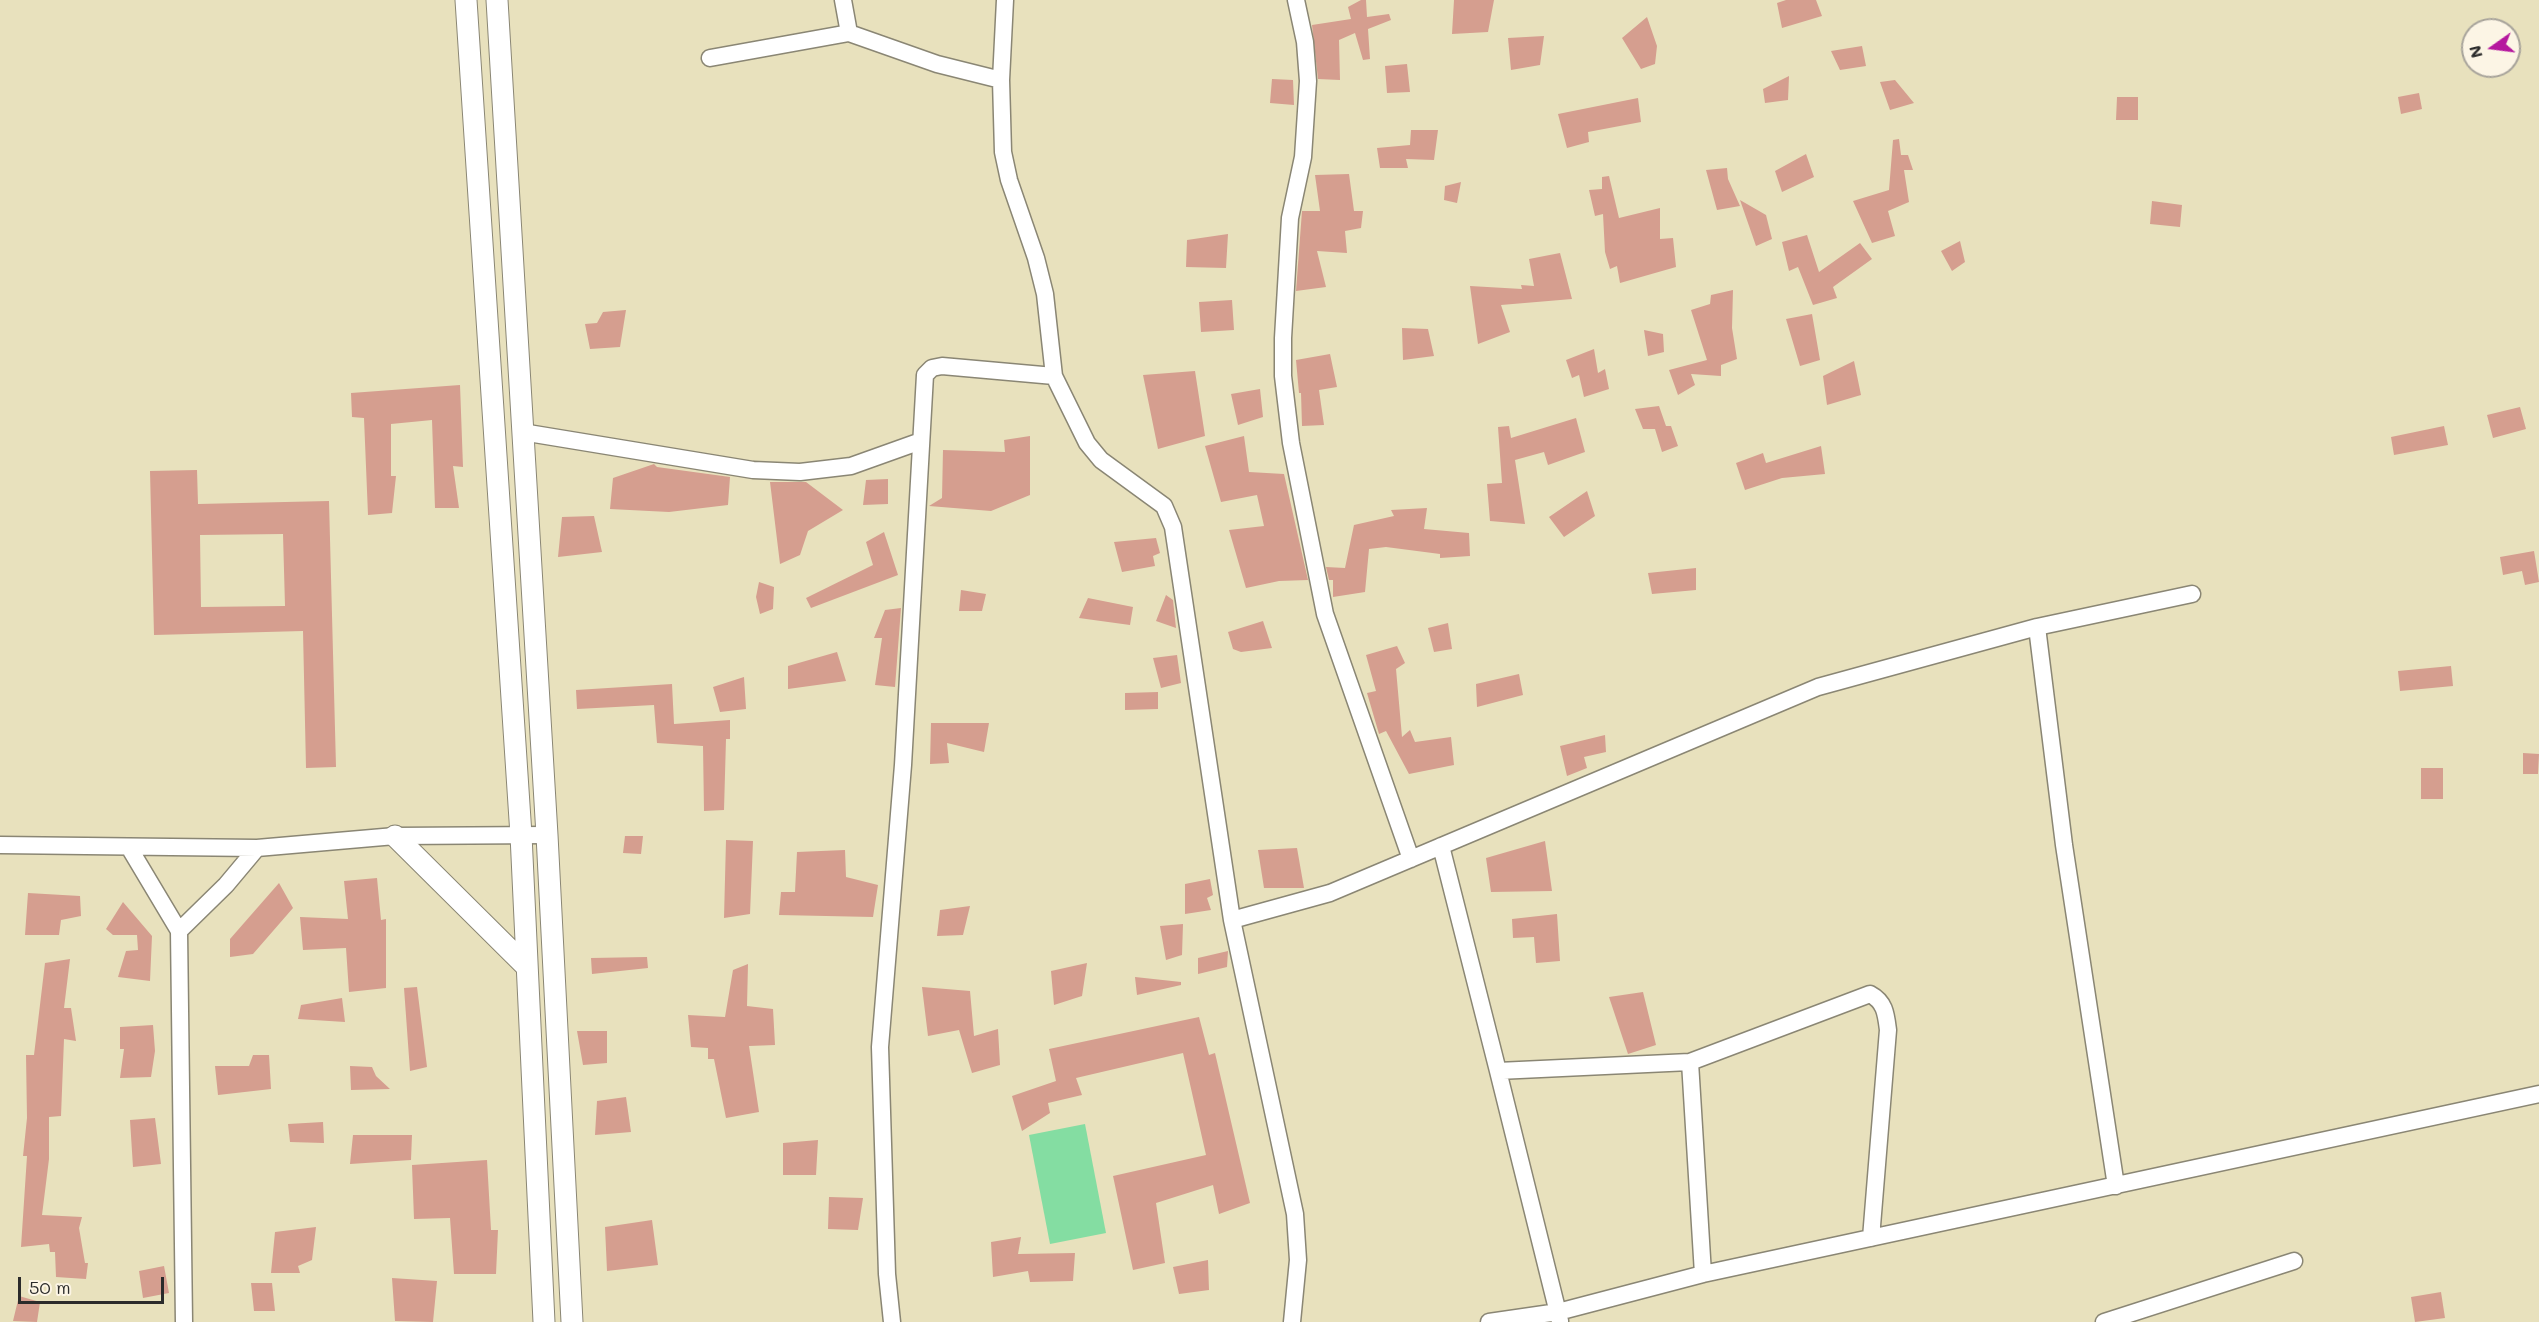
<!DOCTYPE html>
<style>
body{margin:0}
#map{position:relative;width:2539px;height:1322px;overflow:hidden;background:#e8e1bd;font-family:Mali,sans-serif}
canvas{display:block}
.north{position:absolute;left:2461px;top:18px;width:60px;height:60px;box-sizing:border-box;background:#fcf5e5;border:2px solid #a8a49b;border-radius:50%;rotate:256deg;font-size:16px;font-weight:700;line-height:24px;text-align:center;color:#2b2b2b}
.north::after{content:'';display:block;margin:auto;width:21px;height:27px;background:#b5179e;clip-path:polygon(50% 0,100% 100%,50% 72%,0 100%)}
.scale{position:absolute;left:18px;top:1277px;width:146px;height:27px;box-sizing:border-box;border:3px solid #2b2b2b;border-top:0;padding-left:8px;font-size:18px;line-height:21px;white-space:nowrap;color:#2b2b2b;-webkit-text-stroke:4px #fcf5e5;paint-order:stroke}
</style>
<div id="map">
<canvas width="2539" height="1322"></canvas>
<div class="north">N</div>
<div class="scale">50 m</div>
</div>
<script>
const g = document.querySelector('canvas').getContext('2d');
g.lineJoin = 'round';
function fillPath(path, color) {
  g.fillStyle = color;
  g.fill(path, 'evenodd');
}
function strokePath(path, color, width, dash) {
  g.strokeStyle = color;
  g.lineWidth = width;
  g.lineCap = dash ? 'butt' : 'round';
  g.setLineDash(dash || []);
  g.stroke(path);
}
fillPath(new Path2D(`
 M1085,1124L1106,1233L1050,1244L1029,1135Z`), '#84dda2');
fillPath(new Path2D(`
 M1361,0H1366L1367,17L1389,14L1391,20L1368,29L1370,59L1363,60L1355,33L1339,40L1340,80L1318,79L1312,25L1351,19L1348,7Z
 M1454,0H1494L1488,32L1452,34Z
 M1786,0H1816L1822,16L1782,28L1777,3Z
 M1647,17L1657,46L1655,64L1641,69L1622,38Z
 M1544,36L1540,65L1511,70L1508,38Z
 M1862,46L1866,66L1840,70L1831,51Z
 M1407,64L1410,92L1387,93L1385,66Z
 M1789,76L1788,100L1765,103L1763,89Z
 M1272,79L1293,80L1294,105L1270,103Z
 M1895,80L1914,103L1890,110L1880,82Z
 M2419,93L2422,109L2401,114L2398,97Z
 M2117,97H2138V120H2116Z
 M1638,98L1641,122L1588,132L1589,142L1567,148L1558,114Z
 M1411,130H1438L1434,160L1406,159L1408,168H1380L1377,148L1410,145Z
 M1899,139L1901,155H1908L1913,170H1904L1909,202L1888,211L1895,236L1872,243L1853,201L1889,190L1893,140Z
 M1806,154L1814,177L1782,192L1775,171Z
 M1727,168L1728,179L1740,206L1717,210L1706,170Z
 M1349,174L1354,211H1363L1361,228L1345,231L1347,253L1317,251L1326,287L1296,291L1302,211H1320L1315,175Z
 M1609,176L1619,218L1660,208V239L1673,238L1676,267L1620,283L1617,266L1610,269L1605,252L1603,214L1595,216L1589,190L1602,189V177Z
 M1461,182L1457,203L1444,200L1445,186Z
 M1740,200L1766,215L1772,239L1756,246Z
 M2152,201L2182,205L2180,227L2150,224Z
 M1228,234L1226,268L1186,267L1187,240Z
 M1807,235L1819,272L1860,243L1872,259L1833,287L1837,298L1813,305L1798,267L1789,271L1782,242Z
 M1960,241L1965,262L1952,271L1941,251Z
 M1560,253L1572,299L1501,305L1510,332L1478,344L1470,286L1522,289L1521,285L1534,286L1529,259Z
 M1733,290L1732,328L1737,359L1721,365V376L1691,374L1695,385L1678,395L1669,370L1707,360L1691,310L1710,304L1711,295Z
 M1232,300L1234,330L1201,332L1199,302Z
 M626,310L620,347L590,349L585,324L597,323L603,312Z
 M1812,314L1820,360L1800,366L1786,319Z
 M1402,328L1428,329L1434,356L1403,360Z
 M1644,330L1663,334L1664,352L1648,356Z
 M1594,349L1598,373L1605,369L1609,389L1584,397L1579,375L1572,378L1566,360Z
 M1330,354L1337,387L1319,390L1324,425L1302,426L1301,393H1299L1296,360Z
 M1854,361L1861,395L1827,405L1823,376Z
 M1195,371L1205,436L1158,449L1143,375Z
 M460,385L463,467L453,466L459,508H435L432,420L391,424V476H396L392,513L368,515L364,418L352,417L351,393Z
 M1260,389L1263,417L1238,425L1231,394Z
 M1659,406L1666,426H1671L1678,446L1662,452L1655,429H1643L1635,409Z
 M2520,407L2526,429L2493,438L2487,415Z
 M1576,418L1585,452L1548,465L1544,452L1515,460L1525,524L1490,521L1487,484L1502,483L1498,427L1509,426L1511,438Z
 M2444,426L2448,445L2394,455L2391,437Z
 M1030,436V495L991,511L929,506L942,498L943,450L1005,452L1004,440Z
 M1244,436L1249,472L1284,474L1308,580L1279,581L1246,588L1229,530L1264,526L1257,495L1221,502L1205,446Z
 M1821,446L1825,474L1782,478L1745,490L1736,463L1763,453L1766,463Z
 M654,464L657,467L730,477L728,505L669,512L610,509L613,478Z
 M197,470L198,504L329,501L336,767L306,768L303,631L154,635L150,471ZM283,534L285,606L201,607L200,535Z
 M888,479V504L863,505L866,480Z
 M770,482H806L843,510L808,531L800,555L780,564Z
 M1587,491L1595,516L1564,537L1549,517Z
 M1427,508L1424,529L1469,533L1470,556L1440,558V554L1386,547L1369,549L1365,592L1333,597V580H1329L1326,567L1345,568L1354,525L1394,516L1391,510Z
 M594,516L602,552L558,557L562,517Z
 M884,532L898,575L811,608L806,598L873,565L866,542Z
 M1156,538L1160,553L1153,556L1155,566L1122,572L1114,542Z
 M2534,551L2539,582L2525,585L2522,571L2503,575L2500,557Z
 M1696,568V590L1652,594L1648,573Z
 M759,582L774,587L773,609L760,614L756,597Z
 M961,590L986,594L982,611H959Z
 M1166,595L1173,600L1176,628L1156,621Z
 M1088,598L1133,607L1130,625L1079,618Z
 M901,608L895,687L875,685L882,638H874L885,610Z
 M1263,621L1272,648L1241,652L1233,649L1228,632Z
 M1448,623L1452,649L1434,652L1428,628Z
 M1397,646L1405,663L1396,669L1402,737L1410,730L1415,742L1451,737L1454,765L1409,774L1386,731L1379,734L1367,693L1376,691L1366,655Z
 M837,652L846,681L788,689V666Z
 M1177,655L1181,683L1161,688L1153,658Z
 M2451,666L2453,686L2400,691L2398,671Z
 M1519,674L1523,695L1477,707L1476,684Z
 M744,677L746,709L720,712L713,687Z
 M672,684L674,724L730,720V739H726L724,810L704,811L703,746L657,743L654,705L577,709L576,690Z
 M1158,692V709L1125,710V693Z
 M931,723H989L984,752L947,743L949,763L930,764Z
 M1605,735L1606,752L1584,757L1587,768L1567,776L1560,746Z
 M2523,753L2539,754L2538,774H2523Z
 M2421,768H2443V799H2421Z
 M625,836H643L641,854L623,853Z
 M726,840L753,841L750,914L724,918Z
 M1545,841L1552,891L1491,892L1486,858Z
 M1297,848L1304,888H1264L1258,850Z
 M845,850L846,877L878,885L873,917L779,915L781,892H795L797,852Z
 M377,878L381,920L386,919V988L349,992L346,948L303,950L300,917L348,919L344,881Z
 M1210,879L1213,895L1207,898L1211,910L1185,914V884Z
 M279,883L293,908L253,954L230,957V939Z
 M28,893L80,896L81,916L61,920L59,935H25Z
 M123,902L152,936L150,981L118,977L126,951L138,950L137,935H113L106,929Z
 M970,906L963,935L937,936L940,910Z
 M1557,914L1560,961L1536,963L1534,937L1513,938L1512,919Z
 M1183,924L1182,955L1166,960L1160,926Z
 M1228,951L1227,967L1198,974V958Z
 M647,957L648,968L592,974L591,958Z
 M70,959L64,1008H71L76,1041L64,1039L61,1116L49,1117V1159L42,1215L82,1217L79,1228L85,1263H88L86,1279L56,1277L55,1252H50L49,1244L21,1247L27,1156H23L27,1118L26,1055H34L45,963Z
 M1087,963L1082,996L1054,1005L1051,971Z
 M748,964L747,1006L773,1009L775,1045L749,1046L759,1112L726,1118L714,1059H708V1048L691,1047L688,1015L725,1017L733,970Z
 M1135,977L1181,982V985L1137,995Z
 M417,987L427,1067L410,1071L404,988Z
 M922,987L970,991L974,1036L998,1029L1000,1065L972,1073L959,1030L928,1036Z
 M1643,992L1656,1045L1628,1054L1609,997Z
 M342,998L345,1022L298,1019L301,1005Z
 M1199,1017L1209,1055L1215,1053L1250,1203L1219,1214L1213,1185L1156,1203L1165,1263L1133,1270L1113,1176L1206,1155L1183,1053L1076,1078L1082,1095L1048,1103L1050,1113L1022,1131L1012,1096L1056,1081L1049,1049Z
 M153,1025L155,1051L151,1077L120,1078L124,1049H120V1027Z
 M577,1031H607V1063L583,1065Z
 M253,1055H269L271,1089L218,1095L215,1066H249Z
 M350,1066L372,1067L376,1076L390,1089L351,1090Z
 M626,1097L631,1132L595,1135L597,1101Z
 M155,1118L161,1164L133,1167L130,1120Z
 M323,1122L324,1143L290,1142L288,1124Z
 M353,1135H412L411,1160L350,1164Z
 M818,1140L816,1175H783V1143Z
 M487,1160L491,1230H498L496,1274H454L450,1218L414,1219L412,1165Z
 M829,1197L863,1198L858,1230L828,1229Z
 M652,1220L658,1265L607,1271L605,1227Z
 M316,1227L312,1260L298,1266L300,1273H271L275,1232Z
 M1021,1237L1018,1254L1075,1253L1073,1281L1030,1282L1028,1271L993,1277L991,1242Z
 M1208,1260L1209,1290L1179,1294L1173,1267Z
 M164,1266L169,1293L143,1298L139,1271Z
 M392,1278L437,1281L433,1322L395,1321Z
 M251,1283H272L275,1311H254Z
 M2441,1292L2445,1318L2415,1322L2411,1297Z
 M19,1296L40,1302L37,1322L13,1321Z`), '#d59e8f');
const minor = new Path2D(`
 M843,0L849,33
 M1005,0L1001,80L1003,152L1009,180L1036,258L1045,294L1054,376L1087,443L1101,460L1164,506L1173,527L1232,920L1295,1214L1298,1260L1292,1322
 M1296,0L1305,42L1308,81L1303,157L1290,218L1283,338V376L1291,443L1325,614L1411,859
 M710,58L849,33L937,64L1001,80
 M522,432L753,470L800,472L851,466L921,441
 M2037,627L2064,845L2116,1186
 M0,845L257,848L395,836L547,835
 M1441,846L1498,1071L1690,1062L1870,994C1885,1002 1886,1014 1888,1030L1871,1238
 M130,849L179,931L184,1322
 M1232,920L1330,893L1818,687L2037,627L2192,594
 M179,931L226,885L257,848
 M1690,1062L1703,1274
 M1498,1071L1560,1321
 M892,1322L887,1274L880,1047L903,765L925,375L932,368L942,366L1054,376
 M1489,1322L1558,1312L1703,1274L2539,1094
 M2104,1322L2294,1261`);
const tertiary = new Path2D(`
 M466,0L521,835L544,1322
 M497,0L547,835L572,1322
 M395,836L527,967`);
strokePath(minor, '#8a8674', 19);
strokePath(tertiary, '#8a8674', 23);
strokePath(minor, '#fff', 16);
strokePath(tertiary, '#fff', 21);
</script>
